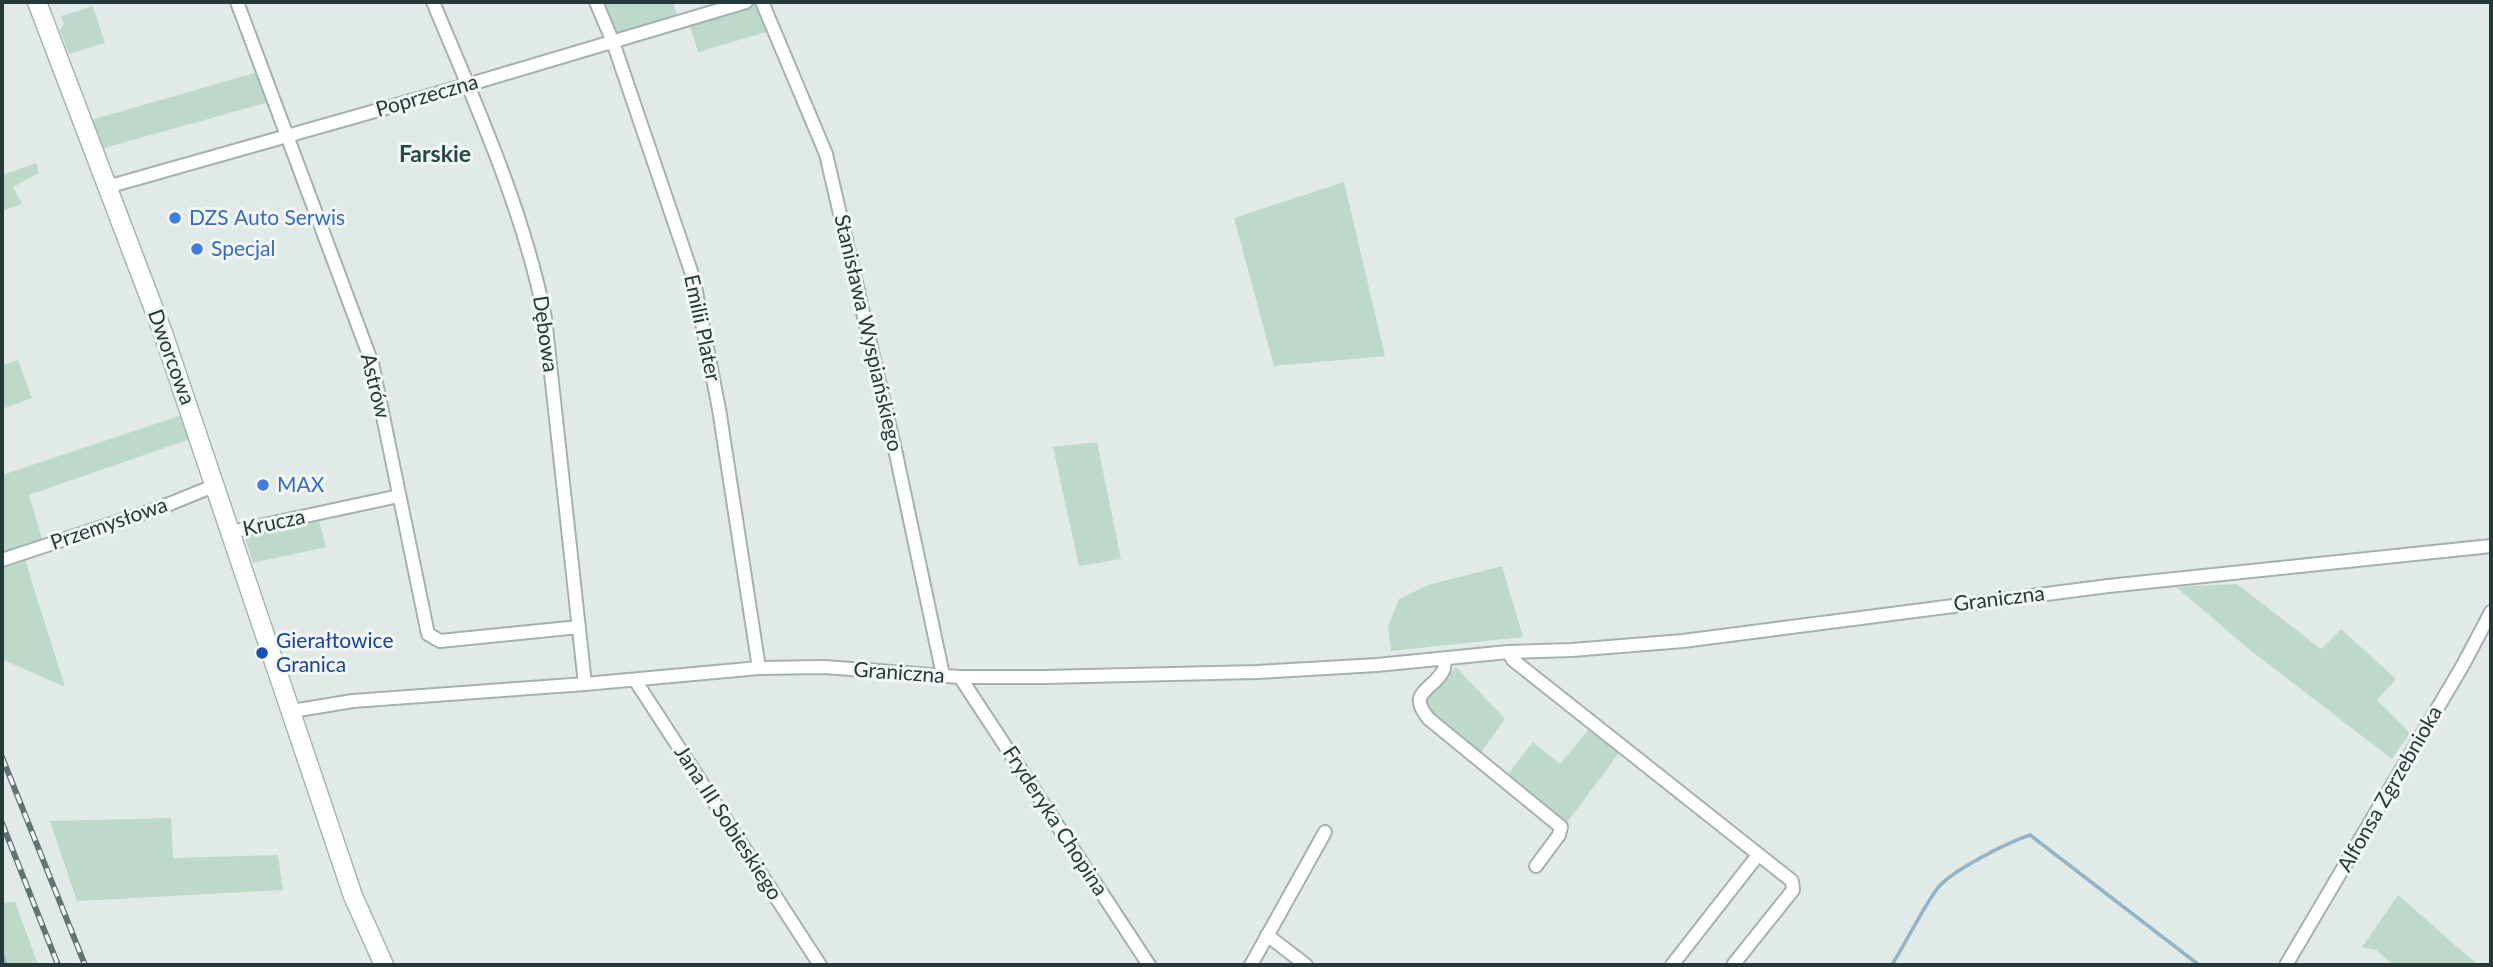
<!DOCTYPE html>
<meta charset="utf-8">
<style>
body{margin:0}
#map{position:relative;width:2493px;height:967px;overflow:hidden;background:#e2eae8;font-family:Lato,sans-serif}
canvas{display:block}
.frame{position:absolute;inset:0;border:4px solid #243938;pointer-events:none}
</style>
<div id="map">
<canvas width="2493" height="967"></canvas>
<div class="frame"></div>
</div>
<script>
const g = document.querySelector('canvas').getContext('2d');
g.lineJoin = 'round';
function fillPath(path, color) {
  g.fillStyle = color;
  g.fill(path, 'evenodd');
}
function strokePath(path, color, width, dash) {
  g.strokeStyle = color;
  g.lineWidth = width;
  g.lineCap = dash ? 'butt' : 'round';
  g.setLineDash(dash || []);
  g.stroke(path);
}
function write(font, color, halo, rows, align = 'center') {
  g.font = font + ' Lato,sans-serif';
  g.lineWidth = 6;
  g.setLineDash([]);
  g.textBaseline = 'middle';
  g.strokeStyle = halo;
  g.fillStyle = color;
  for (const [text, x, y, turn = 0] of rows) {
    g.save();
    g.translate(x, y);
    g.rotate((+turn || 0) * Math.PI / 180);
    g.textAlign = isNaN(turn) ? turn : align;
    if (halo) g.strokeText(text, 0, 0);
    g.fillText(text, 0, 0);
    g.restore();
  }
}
fillPath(new Path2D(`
 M612,2H673L678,18L620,34L614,33L602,5Z
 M757,2L770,31L698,52L689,23Z
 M93,6L105,43L69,54L60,30L64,24L61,16Z
 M258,72L269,102L104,148L91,120Z
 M36,163L39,173L13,187L22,204L2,211V175Z
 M1344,182L1385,356L1274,366L1234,218Z
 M18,360L32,398L2,409V365Z
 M182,415L190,439L29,495L42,539L2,553V475Z
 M1097,442L1121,559L1079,566L1053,447Z
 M318,517L326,547L253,563L244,535Z
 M25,560L65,687L6,661L2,663V566Z
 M1502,566L1523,637L1391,651L1388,627L1399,599L1428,585Z
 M2237,584L2321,649L2341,629L2396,679L2377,700L2410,733L2392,759L2250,650L2176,587Z
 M1456,667L1505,719L1479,755C1459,739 1431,724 1425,699Z
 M1588,730L1619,753L1565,825L1506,776L1533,742L1560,764Z
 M171,818L173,858L278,855L283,890L77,901L50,821Z
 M2398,895L2478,965H2393L2376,950L2362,947Z
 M2,902H15L38,965H2Z`), '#bdd9ca');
strokePath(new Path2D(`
 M2,953L6,965
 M1893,963C1908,939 1921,911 1937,889C1950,871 2009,842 2030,835L2199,965`), '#91b4c9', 3.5);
const street = new Path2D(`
 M237,2L372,363L428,634L440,641L579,627
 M433,2C476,105 523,208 545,318L585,684
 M596,2L613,42L693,277L719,409L759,668
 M762,2L826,154L896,454L943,675
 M107,187L467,85L746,2
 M231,532L399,496
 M2,560L162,507L216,485
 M1508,652L1513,660L1792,881L1793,890L1733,965
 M1445,659C1444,663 1445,668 1443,671C1432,691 1406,692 1429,719L1561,827L1559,835L1536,866
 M960,677L1149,965
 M635,680L820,965
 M292,711L353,701L585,684L759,668L824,667L960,677H1045L1257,672L1377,665L1508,652L1572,650L1683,641L2108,586L2491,546
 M1267,935L1306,965
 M1251,965L1325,832
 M1672,965L1758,855
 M2286,965L2463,665L2491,612`);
const secondary = new Path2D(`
 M37,2L163,333L353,896L384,965`);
strokePath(street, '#a5b1b0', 16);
strokePath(secondary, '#a2b5b2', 21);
strokePath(street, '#fff', 12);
strokePath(secondary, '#fff', 18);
const rail = new Path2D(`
 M2,757L85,965
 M2,823L58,965`);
strokePath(rail, '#5f7473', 6);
strokePath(rail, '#f2f7f6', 3.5, [10]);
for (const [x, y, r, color] of [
 [175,218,7,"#3f7fe0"],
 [197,249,7,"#3f7fe0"],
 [263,485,7,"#3f7fe0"],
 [262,653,7,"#1a4fb4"]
]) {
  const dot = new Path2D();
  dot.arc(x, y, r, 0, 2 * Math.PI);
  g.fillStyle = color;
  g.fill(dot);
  strokePath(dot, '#f2f7f6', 2.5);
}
write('21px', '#243938', '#f2f7f6', [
 ["Poprzeczna",427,96,-16],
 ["Emilii Plater",702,328,78],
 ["Stanisława Wyspiańskiego",868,333,77],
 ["Dębowa",545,334,82],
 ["Dworcowa",171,357,70],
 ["Astrów",375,386,76],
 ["Krucza",274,523,-12],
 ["Przemysłowa",109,524,-19],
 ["Graniczna",1999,599,-7],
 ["Graniczna",899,673,4],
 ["Alfonsa Zgrzebnioka",2390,789,-60],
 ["Fryderyka Chopina",1055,821,57],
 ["Jana III Sobieskiego",728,823,57]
]);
write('21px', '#366cbe', '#f2f7f6', [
 ["DZS Auto Serwis",189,218],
 ["Specjal",211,249],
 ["MAX",277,485]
], 'left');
write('21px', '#164399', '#f2f7f6', [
 ["Gierałtowice",276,641],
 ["Granica",276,665]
], 'left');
write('bold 23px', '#234847', '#f2f7f6', [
 ["Farskie",435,155]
]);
</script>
